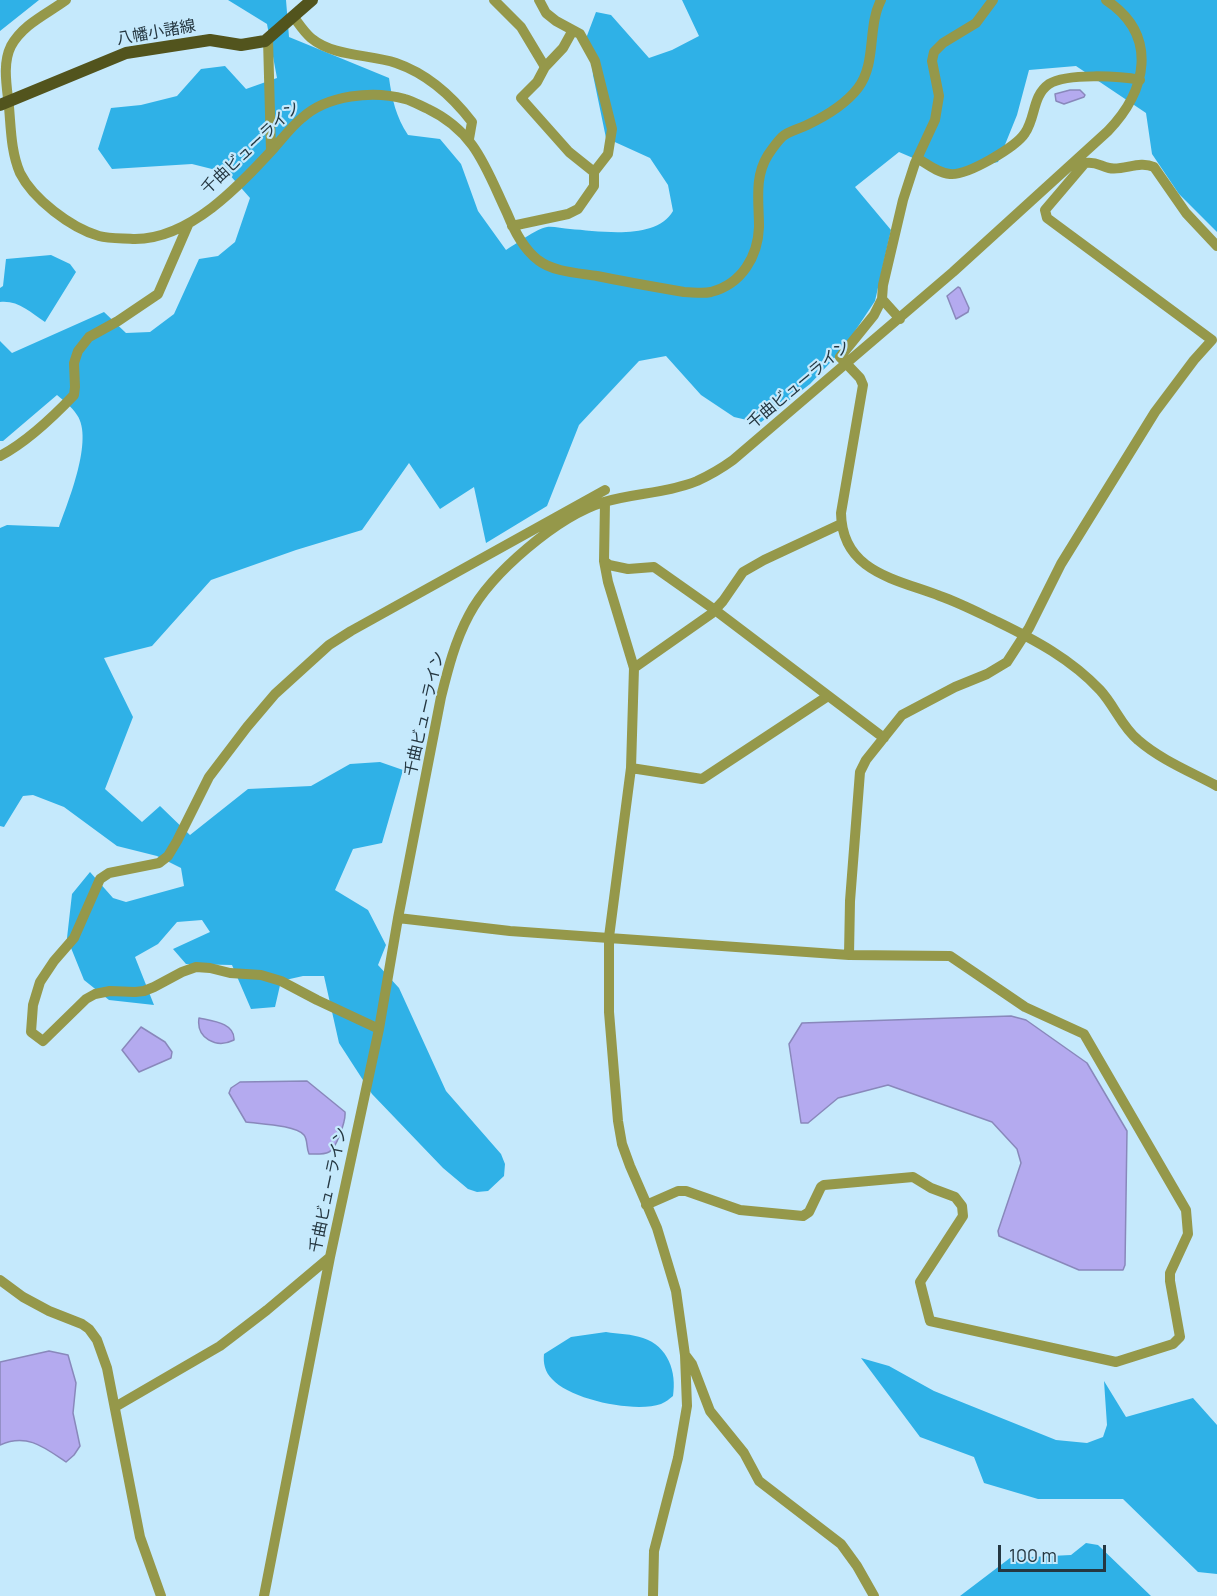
<!DOCTYPE html>
<meta charset="utf-8">
<style>
body{margin:0}
#map{position:relative;width:1217px;height:1596px;overflow:hidden;background:#c5e9fc;font-family:Manrope,sans-serif}
canvas{display:block}
.scale{position:absolute;left:998px;top:1545px;width:108px;height:27px;box-sizing:border-box;border:3px solid #253741;border-top:0;padding-left:8px;font-size:18px;line-height:21px;white-space:nowrap;color:#253741;-webkit-text-stroke:4px #c5e9fc;paint-order:stroke}
</style>
<div id="map">
<canvas width="1217" height="1596"></canvas>
<div class="scale">100 m</div>
</div>
<script>
const g = document.querySelector('canvas').getContext('2d');
g.lineJoin = 'round';
function fillPath(path, color) {
  g.fillStyle = color;
  g.fill(path, 'evenodd');
}
function strokePath(path, color, width, dash) {
  g.strokeStyle = color;
  g.lineWidth = width;
  g.lineCap = dash ? 'butt' : 'round';
  g.setLineDash(dash || []);
  g.stroke(path);
}
function write(font, color, halo, rows, align = 'center') {
  g.font = font + ' Manrope,"Noto Sans JP",sans-serif';
  g.lineWidth = 4.5;
  g.setLineDash([]);
  g.textBaseline = 'middle';
  g.strokeStyle = halo;
  g.fillStyle = color;
  for (const [text, x, y, turn = 0] of rows) {
    g.save();
    g.translate(x, y);
    g.rotate((+turn || 0) * Math.PI / 180);
    g.textAlign = isNaN(turn) ? turn : align;
    if (halo) g.strokeText(text, 0, 0);
    g.fillText(text, 0, 0);
    g.restore();
  }
}
fillPath(new Path2D(`
 M0,0H39L0,31Z
 M228,0H286L289,37L389,78C392,99 396,117 408,135L440,139L461,164L478,211L506,250C516,244 536,229 547,227C553,226 563,229 570,229C599,231 656,241 673,211L668,185L650,158L606,138L593,75L591,52L585,41L596,12L611,15L649,58L672,50L699,36L682,0H1217V232L1179,194L1152,154L1146,113L1076,66L1029,70L1017,115L998,162L948,173L899,152L855,187L891,230L875,301L843,349L810,384L760,423L734,417L701,395L666,356L639,361L579,425L547,506L486,543L474,487L440,509L409,463L362,530L296,550L211,580L152,646L104,658L133,717L105,789L142,822L160,806L190,835L248,789L311,786L350,764L380,762L403,770L382,843L353,849L335,890L368,910L386,945L378,965L399,988L446,1091L501,1154L505,1164L504,1176L488,1191L477,1192L468,1189L443,1168L372,1094L339,1043L324,976H303L281,981L275,1007L251,1009L232,965L186,964L173,949L210,932L202,920L177,922L158,944L135,957L154,1005L109,1000L84,980L67,938L72,894L90,872L113,898L126,902L184,886L181,868L157,856L117,846L64,807L33,795L23,796L4,827L0,826V528L7,525L59,527C68,502 94,439 77,415C72,407 64,401 57,395L3,441H0V341L12,353L104,312L126,333L150,332L174,314L199,259L218,256L235,242L250,198L228,173L192,164L112,169L98,149L111,108L141,105L177,96L201,69L225,66L246,89L277,78L267,24Z
 M51,255L70,264L76,272L45,322C30,312 18,300 0,302V288L3,286L6,259Z
 M606,1332C618,1334 632,1334 643,1338C668,1346 677,1372 673,1396C669,1399 666,1402 661,1404C635,1413 571,1400 552,1379C545,1372 543,1363 544,1354L571,1337Z
 M861,1358L889,1366L934,1391L1056,1440L1087,1443L1103,1437L1107,1425L1104,1381L1126,1417L1193,1398L1217,1425V1574L1198,1572L1123,1499H1038L984,1483L974,1457L920,1437Z
 M1086,1543L1098,1545L1151,1596H960L1010,1558L1071,1555Z`), '#2fb1e7');
const water = new Path2D(`
 M1070,90H1080L1085,95L1084,97L1064,104L1056,101L1055,94Z
 M958,287L960,288L969,308L968,312L956,319L947,296Z
 M1011,1016L1026,1020L1087,1063L1127,1131L1125,1265L1123,1270H1079L999,1236L998,1231L1021,1163L1017,1149L992,1122L888,1085L838,1098L808,1123H801L789,1044L802,1023Z
 M199,1018C213,1021 235,1023 234,1040C216,1049 196,1038 199,1018Z
 M141,1027L165,1042L172,1052L171,1058L139,1072L122,1050Z
 M307,1081L345,1112C346,1121 336,1149 329,1152C323,1155 315,1154 309,1154C306,1147 308,1140 304,1135C296,1125 260,1124 246,1122L229,1093L231,1088L240,1082Z
 M49,1351L68,1355L76,1383L73,1413L80,1446L74,1455L66,1462C44,1447 27,1433 0,1445V1362Z`);
fillPath(water, '#b4aaef');
strokePath(water, '#8988bb', 1.5);
strokePath(new Path2D(`
 M66,0C47,14 23,24 11,46C2,64 7,87 9,107C11,129 11,152 20,173C33,199 71,228 99,236C110,239 124,238 135,239C190,239 239,186 274,148C283,138 291,127 302,118C327,95 373,90 405,99C413,101 421,106 428,109C476,132 486,169 507,213C514,230 523,249 538,260C553,272 579,273 597,276C626,282 655,287 684,292C692,292 702,294 711,292C742,284 758,256 759,227C759,202 754,177 768,155C772,149 777,142 782,137C788,131 799,129 807,125C826,116 845,105 858,88C877,63 867,27 881,0
 M494,0L521,27L545,67L537,82L521,98L569,152L594,172V186L578,209L568,214L512,226
 M539,0L546,13L556,21L580,34L595,61L612,129L608,154L594,172
 M293,16C299,24 304,32 311,38C334,57 369,54 396,63C428,74 452,96 472,122L469,139
 M268,39L271,151
 M544,68L563,48L573,30
 M917,158C927,164 938,173 950,174C967,176 1016,147 1025,133C1036,117 1032,96 1049,84C1067,73 1120,76 1140,80
 M882,299L874,315L840,357L860,378L863,385L841,513C842,572 896,579 940,596C960,603 979,613 998,622C1035,640 1071,659 1100,690C1114,705 1122,727 1138,740C1161,760 1191,772 1217,786
 M900,319L882,299L883,285L903,200L915,163L935,120L939,96L932,61L934,52L943,43L976,23L993,0
 M0,456C27,442 53,417 74,395L75,387L74,363L78,351L89,337L118,321L158,294L188,225
 M605,502L604,561L608,582L634,668L631,768L609,937V1012L618,1121L622,1144L630,1166L657,1228L676,1291L685,1355L687,1406L678,1458L654,1551L653,1596
 M604,561L609,565L628,569L654,567L715,610L884,738
 M634,668L711,614L723,601L743,572L764,560L841,524
 M631,768L702,779L828,696
 M398,918L510,931L849,955L950,956L1025,1007L1084,1034L1186,1210L1188,1234L1170,1273V1281L1180,1337L1173,1344L1116,1362L930,1321L920,1282L963,1216L962,1206L955,1197L931,1188L913,1177L824,1185L821,1187L809,1212L803,1216L740,1210L686,1191H678L646,1205
 M849,955L850,901L860,772L866,760L902,715L955,687L987,674L1007,662L1029,628L1061,564L1155,412L1194,360L1212,340L1047,218L1045,210L1085,163C1096,161 1100,166 1109,168C1124,171 1139,160 1154,167L1186,213L1217,246
 M379,1029L317,1000L281,981L261,975L230,973L210,968L196,967L182,972L154,987L144,991L135,992L110,991L95,994L86,999L43,1041L31,1032L33,1005L40,982L54,961L74,938L100,879L109,873L159,863L168,856L177,841L209,777L247,727L275,694L329,645L351,631L605,490
 M0,1280L23,1297L49,1311L82,1324L89,1329L97,1340L107,1368L140,1537L161,1596
 M686,1356L692,1364L710,1411L744,1453L759,1481L841,1544L857,1566L874,1596
 M115,1407L220,1346L267,1310L330,1257
 M264,1596L330,1257L379,1029L398,918L441,697C448,669 455,641 469,615C491,573 558,516 604,502C634,493 668,493 697,481C710,475 722,468 733,460L953,272L1108,131C1147,91 1159,35 1106,0`), '#95984a', 10);
strokePath(new Path2D(`
 M0,105L126,53L210,40L241,45L265,41L312,0`), '#52541d', 12);
write('16px', '#253741', '#c5e9fc', [
 ["八幡小諸線",156,33,-10],
 ["千曲ビューライン",251,148,-43],
 ["千曲ビューライン",799,385,-40],
 ["千曲ビューライン",425,714,-77],
 ["千曲ビューライン",329,1190,-78]
]);
</script>
